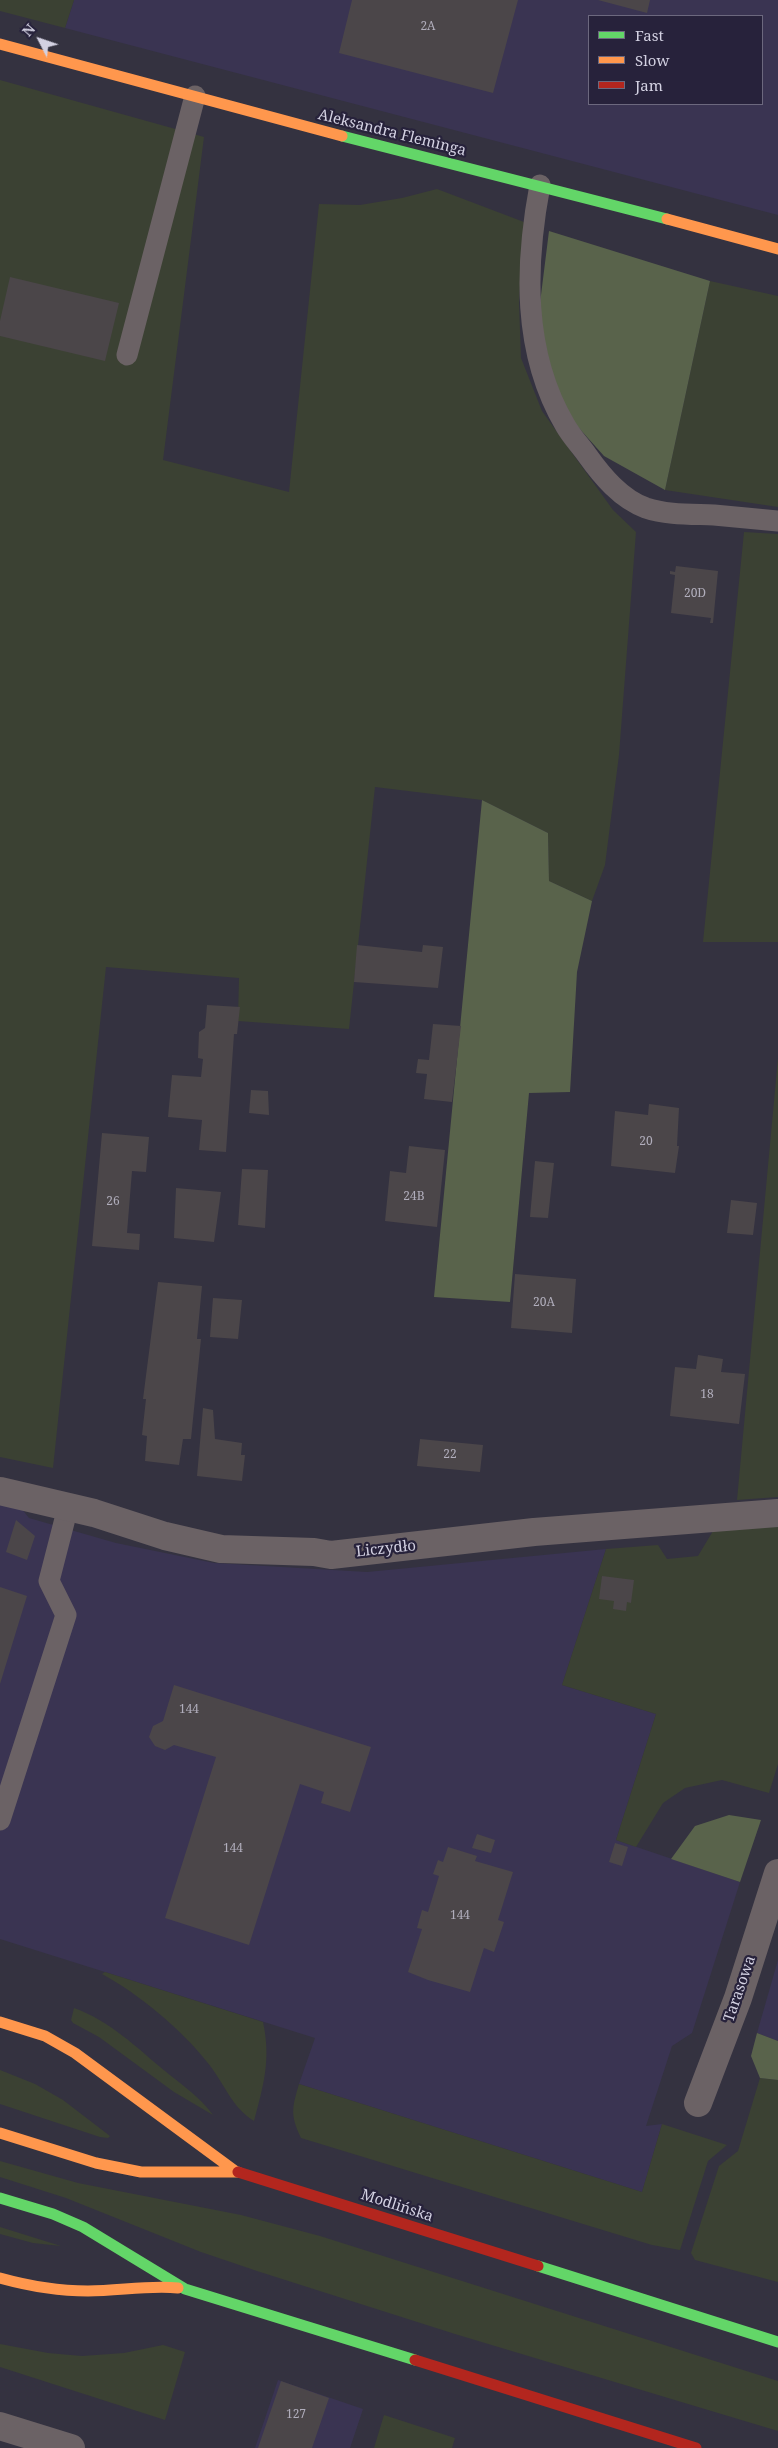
<!DOCTYPE html>
<meta charset="utf-8">
<style>
body{margin:0}
#map{position:relative;width:778px;height:2448px;overflow:hidden;background:#343240;font-family:"Noto Serif",serif}
canvas{display:block}
.legend{position:absolute;left:588px;top:15px;width:175px;height:90px;box-sizing:border-box;background:#27223b;border:1px solid #6c687e;margin:0;padding:6px 9px;list-style:none;font-size:15px;color:#d3d1e2}
.legend li{display:flex;align-items:center;gap:10px;height:25px}
.legend b{width:25px;border:1px solid #6c687e}
.north{position:absolute;left:15px;top:15px;width:50px;height:50px;-webkit-text-stroke:4px #27223b;paint-order:stroke;rotate:311deg;font-size:14px;font-weight:700;line-height:20px;text-align:center;color:#d3d1e2}
.north::after{content:'';display:block;margin:auto;width:18px;height:22px;background:#d3d1e2;clip-path:polygon(50% 0,100% 100%,50% 72%,0 100%)}
</style>
<div id="map">
<canvas width="778" height="2448"></canvas>
<ul class="legend">
<li><b style="height:6px;background:#63d668"></b>Fast</li>
<li><b style="height:6px;background:#ff974d"></b>Slow</li>
<li><b style="height:6px;background:#b3261e"></b>Jam</li>
</ul>
<div class="north">N</div>
</div>
<script>
const g = document.querySelector('canvas').getContext('2d');
g.lineJoin = 'round';
function fillPath(path, color) {
  g.fillStyle = color;
  g.fill(path, 'evenodd');
}
function strokePath(path, color, width, dash) {
  g.strokeStyle = color;
  g.lineWidth = width;
  g.lineCap = dash ? 'butt' : 'round';
  g.setLineDash(dash || []);
  g.stroke(path);
}
function write(font, color, halo, rows, align = 'center') {
  g.font = font + ' "Noto Serif",serif';
  g.lineWidth = 4.5;
  g.setLineDash([]);
  g.textBaseline = 'middle';
  g.strokeStyle = halo;
  g.fillStyle = color;
  for (const [text, x, y, turn = 0] of rows) {
    g.save();
    g.translate(x, y);
    g.rotate((+turn || 0) * Math.PI / 180);
    g.textAlign = isNaN(turn) ? turn : align;
    if (halo) g.strokeText(text, 0, 0);
    g.fillText(text, 0, 0);
    g.restore();
  }
}
fillPath(new Path2D(`
 M74,0H778V215L65,28ZM589,16H762V104H589Z
 M0,1503L21,1508L29,1518L116,1543L214,1563L367,1572L606,1549L562,1685L656,1714L616,1840L740,1882L692,2033L672,2046L646,2126L662,2124L642,2192L299,2084L315,2038L0,1939Z
 M778,1960V2041L757,2033Z
 M278,2380L363,2409L350,2448H255Z`), '#3a3452');
fillPath(new Path2D(`
 M0,0H74L65,28L0,11Z
 M0,80L204,137L163,460L289,492L319,204L360,205L402,198L437,189L524,222L519,302L521,358L542,411L613,510L636,532L619,755L605,865L592,901L549,881L548,833L482,800L375,787L349,1029L238,1021L239,978L106,967L53,1468L0,1457Z
 M710,281L778,296V507L665,490Z
 M744,532L778,534V942H703Z
 M778,1058V1497L737,1500Z
 M778,1524V1764L769,1793L722,1780L685,1788L663,1803L636,1847L616,1840L656,1714L562,1685L606,1549L658,1545L667,1559L698,1556L716,1526Z
 M105,1972L263,2022C271,2059 264,2084 254,2121C231,2107 224,2082 207,2062C181,2029 139,1994 102,1974Z
 M74,2008C110,2021 136,2047 165,2071C181,2084 201,2098 213,2115L174,2092L99,2037L73,2023L71,2020Z
 M0,2070L35,2084L63,2100L110,2136L108,2138L100,2137L0,2104Z
 M760,2078L778,2080V2282L695,2260L691,2253L719,2166L738,2151Z
 M299,2084L642,2192L662,2124L727,2145L708,2161L680,2250L652,2245L301,2138C290,2115 292,2108 299,2084Z
 M0,2161L78,2183L241,2215L320,2236L778,2381V2431L455,2334L257,2271L201,2252L66,2198L0,2177Z
 M0,2227L61,2246L33,2243L0,2234Z
 M0,2344L48,2353L82,2356L124,2353L163,2345L185,2352L165,2420L0,2367Z
 M384,2415L455,2438L452,2448H374Z`), '#3b4133');
fillPath(new Path2D(`
 M549,231L710,281L665,490L604,456L570,418L557,390L543,342L540,303Z
 M482,800L548,833L549,881L592,901L577,972L570,1092L529,1093L510,1302L434,1297Z
 M729,1815L761,1820L740,1882L671,1859L695,1826Z
 M757,2033L778,2041V2080L760,2078L751,2056Z`), '#59634b');
fillPath(new Path2D(`
 M352,0H518L493,93L339,53Z
 M598,0H650L647,13Z
 M10,277L119,303L105,361L0,336V321Z
 M676,566L718,571L713,623H710L711,618L671,613L675,575L670,574V571L675,572Z
 M357,945L422,952L423,945L443,947L438,988L354,982Z
 M207,1005L240,1007L237,1034H234L226,1152L199,1150L202,1120L168,1117L172,1075L201,1077L203,1059L198,1058L199,1032L205,1028Z
 M433,1024L461,1026L452,1102L424,1099L427,1074L416,1073L418,1059L429,1060Z
 M251,1090L268,1091L269,1115L249,1113Z
 M649,1104L679,1108L677,1146H679L675,1173L611,1166L615,1111L648,1115Z
 M102,1133L149,1137L146,1172L132,1171L127,1233L140,1234L139,1250L92,1246Z
 M409,1146L445,1150L437,1227L385,1221L390,1171L406,1173Z
 M535,1161L554,1163L548,1218L530,1217Z
 M242,1169L268,1170L265,1228L238,1225Z
 M176,1188L221,1192L214,1242L174,1238Z
 M731,1200L757,1203L753,1235L727,1233Z
 M515,1274L576,1279L572,1333L511,1328Z
 M158,1282L202,1286L197,1339H201L191,1439H183L179,1465L145,1461L147,1436L142,1435L146,1399H143Z
 M213,1298L242,1300L238,1339L210,1337Z
 M698,1355L723,1359L721,1372L745,1374L739,1424L670,1416L675,1367L696,1369Z
 M203,1408L213,1410L215,1439L242,1443L241,1455H245L242,1481L197,1476Z
 M420,1439L483,1445L480,1472L417,1466Z
 M16,1520L35,1536L27,1560L6,1552Z
 M602,1576L634,1580L631,1603L627,1602L626,1611L613,1609L614,1601L599,1599Z
 M0,1587L27,1596L0,1684Z
 M174,1685L371,1747L350,1812L321,1803L324,1792L300,1784L249,1945L165,1918L216,1757L174,1745L165,1750L155,1746L149,1737L153,1726L163,1721Z
 M477,1834L495,1840L491,1853L472,1848Z
 M615,1843L628,1847L622,1866L609,1862Z
 M448,1847L477,1856L475,1861L513,1872L498,1920L504,1922L494,1952L484,1948L470,1992L428,1980L408,1972L422,1929L417,1928L422,1910L428,1912L439,1876L433,1874L438,1860L443,1862Z
 M281,2381L329,2398L312,2448H258Z`), '#4b4649');
strokePath(new Path2D(`
 M540,185C525,265 522,352 565,425C571,436 580,445 587,455C602,476 621,499 646,508C667,515 692,514 714,515C735,517 757,519 778,521
 M127,355L195,96
 M0,1820L66,1615L49,1581L68,1507`), '#6b6265', 21);
strokePath(new Path2D(`
 M0,1491L94,1513L165,1536L221,1549L314,1552L331,1555L534,1532L778,1513
 M698,2103L738,1998L778,1873
 M0,2426L71,2448`), '#6b6265', 28);
strokePath(new Path2D(`
 M342,136L667,219
 M0,2198L53,2214L83,2227L185,2289L415,2360
 M538,2266L778,2342`), '#63d668', 11);
strokePath(new Path2D(`
 M0,44L342,136
 M667,219L778,249
 M0,2022L45,2036L75,2053L235,2171
 M0,2133L96,2163L141,2172H238
 M0,2278C29,2286 59,2291 88,2291C119,2291 148,2285 178,2288`), '#ff974d', 11);
strokePath(new Path2D(`
 M238,2172L538,2266
 M415,2360L696,2448`), '#b3261e', 11);
write('12px', '#b1aebc', null, [
 ["2A",428,27],
 ["20D",695,594],
 ["20",646,1142],
 ["24B",414,1197],
 ["26",113,1202],
 ["20A",544,1303],
 ["18",707,1395],
 ["22",450,1455],
 ["144",189,1710],
 ["144",233,1849],
 ["144",460,1916],
 ["127",296,2415]
]);
write('15px', '#d3d1e2', '#27223b', [
 ["Aleksandra Fleminga",392,133,14],
 ["Liczydło",386,1549,-6],
 ["Tarasowa",740,1989,-71],
 ["Modlińska",397,2206,18]
]);
</script>
